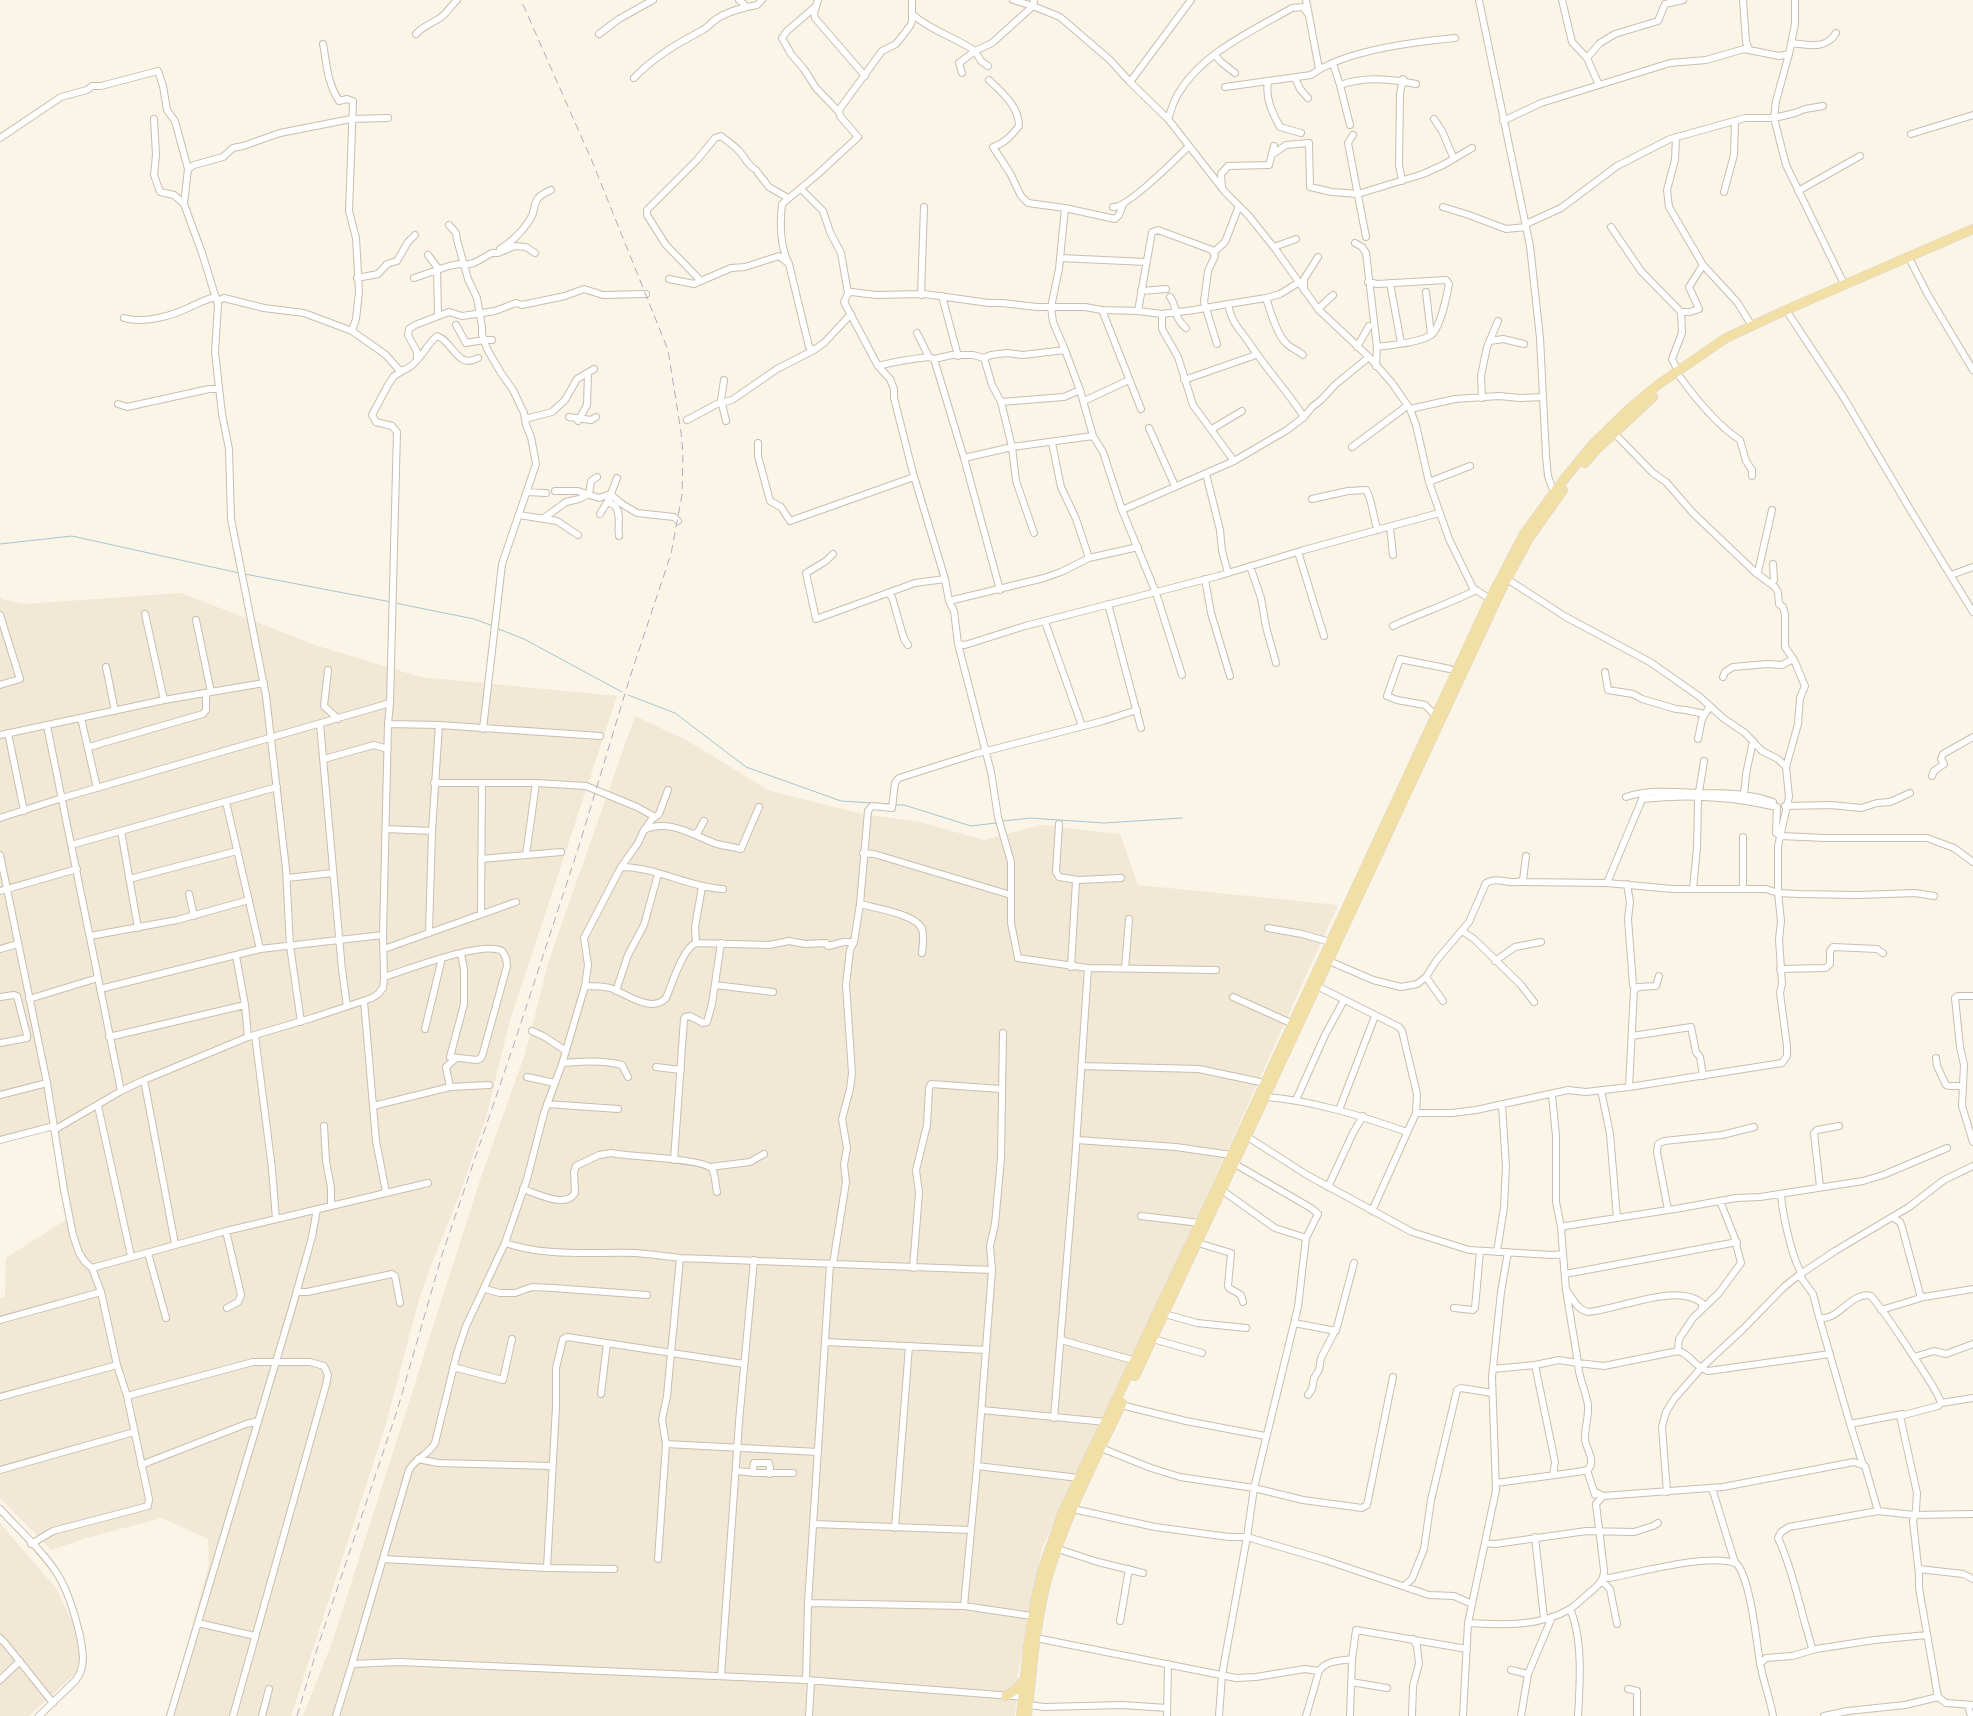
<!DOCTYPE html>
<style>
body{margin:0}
canvas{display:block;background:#faf5e7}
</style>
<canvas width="1973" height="1716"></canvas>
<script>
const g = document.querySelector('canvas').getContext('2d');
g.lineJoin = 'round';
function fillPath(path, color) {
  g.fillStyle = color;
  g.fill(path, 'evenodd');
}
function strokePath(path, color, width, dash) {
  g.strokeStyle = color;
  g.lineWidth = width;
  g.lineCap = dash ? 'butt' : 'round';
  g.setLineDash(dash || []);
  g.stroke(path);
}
fillPath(new Path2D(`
 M181,593L318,646L420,677L617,696L510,1020L486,1117L462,1188L430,1268L420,1296L385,1427L291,1716H168L209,1564L208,1539L162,1518L86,1538L51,1550L0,1498V1298L5,1297L6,1258L67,1219L50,1130L0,1142V596L4,600L25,604Z
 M635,716L686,740L770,791L862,814L920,822L984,840L1041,825L1120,834L1138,885L1338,905L1147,1328L1042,1548L1018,1674L1015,1716H303L333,1640L480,1180L525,1054L549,960Z
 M0,1523L56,1588L73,1624L80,1655L77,1672L29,1716H0Z`), '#f1e8d6');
strokePath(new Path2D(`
 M0,544L72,536L239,573
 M245,574L391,602
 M395,603L474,619L493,626
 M496,628L524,639L622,692
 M628,695L675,713L746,767L841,801L889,804
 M895,805H904L971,826L996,823
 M1003,821L1030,818L1104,823L1182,818`), '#a5c5d2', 1);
const minor = new Path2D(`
 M739,0L747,7L757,5L762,0
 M818,0L814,13L815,18L865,76
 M1013,0L1033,6L1060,17L1110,60L1130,82L1168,119L1225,192L1249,216L1276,250L1318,309L1371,359L1392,383L1410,409L1416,425L1429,482L1449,539L1473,588L1490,599
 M1306,0L1319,69
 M1479,0L1530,246L1540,338L1546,456L1548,476L1555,496
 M1562,0L1572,42L1587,58
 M1743,0L1746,42L1749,49
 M1795,0V24L1789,54L1776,101L1774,118L1786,165L1844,284
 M815,7L787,31L782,38L791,54L804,69L816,88L839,112
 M912,14C931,31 955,37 975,51L959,63L962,73
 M416,34C423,26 431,24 440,18C447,13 451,6 457,0
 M599,34L619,19L653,0
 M1791,43C1808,45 1826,50 1836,33
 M323,44C327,65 327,82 339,101L347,99L353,101L349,211L356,238L359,292L356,319L352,331
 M1215,55L1221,62L1235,73
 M1333,64L1340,85C1365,76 1391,79 1416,84
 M988,66L981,61L975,51L992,43L1033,6L1034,0
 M634,78C654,57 678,43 703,30C708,27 711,23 715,20C724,13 735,10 747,7
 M1295,78L1300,89L1308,98
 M1268,81C1265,98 1272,112 1280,127L1301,133
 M1130,82L1191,0
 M1340,85L1350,125
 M1599,85L1587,58L1600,43L1615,34L1658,21L1665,4L1683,0
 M1225,87L1311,75C1345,50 1414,42 1455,38
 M154,119L156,155L154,175L160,192L174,195L184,204L202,253L218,305L215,352L222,414L229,449L231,519L266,696L286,869L290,946L301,1022
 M1168,119C1171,111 1173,102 1178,94C1202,53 1252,31 1292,8L1303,7L1308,14
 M1434,119L1442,131L1454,159
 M1503,121L1541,103L1670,63L1706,60L1744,49L1779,56L1789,54
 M1911,134L1973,115
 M1353,135L1348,143L1366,237
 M1676,137L1675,160L1667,190L1669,207L1703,265L1737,302L1752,326
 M0,138L61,97L87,90L92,86H101L158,71L163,86L167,110L175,121L188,169
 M1273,154L1286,145L1309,143L1310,187L1332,192L1358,194L1423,174L1443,165L1472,148
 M758,173L769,187L788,198
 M1402,181L1399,165L1400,94L1403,79
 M1222,187L1221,174L1228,166L1269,165L1274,146
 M801,189L823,211L830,232L841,253L848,293
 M1798,191L1860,156
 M1724,192L1734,155L1735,121
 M184,204L188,169L194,165L223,157L233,148L243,146L280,133L351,119L388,118
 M1113,207C1127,208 1177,158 1189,146
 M1443,207L1469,215L1506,229L1526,227
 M1065,208L1115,219L1119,215L1123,204
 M1526,224L1561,208L1617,166L1670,139L1745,118H1774L1795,113L1805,109L1823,106
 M449,225L456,233L457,240L468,279L477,298L482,327V334L487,349L501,373L513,390L524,413L526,425L531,437L536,464L502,564L483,729
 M1611,227L1641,271L1681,312
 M1355,243L1362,247L1366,253L1377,347L1376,366
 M1274,247L1296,239
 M500,249C512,242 521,233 529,221C540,205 527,201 551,190
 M1214,252L1225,242L1239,206
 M428,255L437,267L438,315
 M1908,256L1928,295L1973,370
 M1060,258L1146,262
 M789,264C780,247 780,222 782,204L818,174L858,137L840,116L839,110L882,51L896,44L910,26L912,21V0
 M357,278L378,274L387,264L397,261L408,242L415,235
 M414,278L449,266L459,264L465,265L474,263L492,253H498L515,246L526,247L535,253
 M669,279L694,284L731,268L745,267L779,256L789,264L809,347L814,350
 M701,281L666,245L647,215V210L697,160L715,138L721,136C727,141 735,146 740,152C746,159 747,165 756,170
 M1368,282L1377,284L1446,280L1449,284C1447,295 1440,329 1431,335C1419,343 1392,345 1377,347
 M1390,283L1401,343
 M1304,290V279L1318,257
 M1141,291L1166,289
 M1426,292L1431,335
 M921,295L924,207
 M942,296L958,356
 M1170,297C1178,307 1172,316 1186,328
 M1266,298C1270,310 1277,335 1286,343C1290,348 1298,350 1303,355
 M217,301L224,298L264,308L304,313L352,331L386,355L400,371C417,368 425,346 437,336C453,341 457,370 478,358
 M1228,304L1266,298L1280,294L1298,283
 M1318,309L1333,295
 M1102,310L1141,409
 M1786,310L1844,398L1911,511L1973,612
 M1138,311L1152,232L1158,230L1212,250L1215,256L1208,271L1204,302L1217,344
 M1162,314V329L1178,357L1193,405L1234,461
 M124,318C143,324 172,316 190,307C199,303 206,299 216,297
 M456,325L466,343L484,340H492
 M917,333L929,357
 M1490,341L1503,339L1524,344
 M1357,347L1369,326
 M1065,350L1080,390L1093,436L1103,452L1122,510L1156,593L1182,675
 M984,358L992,385L1001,402L1012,447L1016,481L1034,533
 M417,359V352L408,335L409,329L415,325L449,312L462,316L476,314L495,311L516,303L522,305L565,296L584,289L603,295L646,294
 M934,359L964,458L1000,590
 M878,366C896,361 911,359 929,357L934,359L952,355H973L984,358L991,355L1007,353L1023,355L1065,350L1053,322L1051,307L1059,269L1065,208L1028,203L1021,196L1010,173L993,147C1005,143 1011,136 1019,126C1019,107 1003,93 989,80
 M1678,371L1672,359L1682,333L1681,312H1690L1699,309L1689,287L1703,265
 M1680,377C1696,399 1717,425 1740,440L1746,461L1752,470V476
 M724,380L721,400L726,421
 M1184,380L1256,355
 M1482,398L1481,376L1487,347L1498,321
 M1084,401L1129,380
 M1001,402L1064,397L1080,390
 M118,404L127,407L209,389H219
 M1410,409L1455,399L1499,396L1520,398L1543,397
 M569,417L591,420L596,417
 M525,419L552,412L565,400L577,379L594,369
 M687,420L717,404L732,400L777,369L814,350L824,343L851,314
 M578,421L587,405L588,373
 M1149,428L1175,486
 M1212,429L1242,411
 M1614,433L1653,473L1666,482L1693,513L1756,573L1758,572L1772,510
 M758,443V456L770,501L781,507L790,521L914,477
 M1052,443L1061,487L1076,519L1089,558
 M1352,447L1407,406
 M964,458L1012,447L1093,436
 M1206,474L1220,530L1222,551L1228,573
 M1429,482L1470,466
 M555,491H578L599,498L610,494L622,504L637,513L674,517L678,521
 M527,492L546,493
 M1312,499L1348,491L1366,490C1373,500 1372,517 1378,530
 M608,501C610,504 613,504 615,506C622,514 617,528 619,536
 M1122,510L1234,461L1287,430L1304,417
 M600,514L609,499L617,478
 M519,515L557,521L578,535
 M544,518L566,502L579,499L589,494L591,481L597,477
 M1390,527L1393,555
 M1298,552L1324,636
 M833,554L826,561L806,573L816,619L915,583L945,579
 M1250,566L1261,598L1266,627L1276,663
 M1951,575L1973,567
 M1205,579L1211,613L1230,676
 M1507,579L1566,617L1650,662L1700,697L1723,718L1745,733L1762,751L1778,759L1786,767
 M1771,584L1774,580L1773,564
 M887,593L892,597L904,639L908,645
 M949,601L1044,578L1061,572L1089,558L1138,547
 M1108,604L1141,728
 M145,614L164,700
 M0,615L20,679L0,685
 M196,620L211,692
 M1045,622L1082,726
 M1393,626C1420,613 1449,604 1476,590
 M958,644L954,611L949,601L945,579L913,473L894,398V389L890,379L878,366L844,302L848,293L852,292L876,295L924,294L989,303H1002L1037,307H1085L1102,310L1138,311L1162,314L1194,310L1228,304C1232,324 1239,328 1250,344C1267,370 1288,392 1304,417L1312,407L1321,400L1336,384L1369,357
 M106,667L115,711
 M328,670L324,706L338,719
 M1605,672L1608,690L1633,694L1642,699L1676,709L1686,710L1704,714
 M1723,677L1725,672L1733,667L1767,664L1782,665L1793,659
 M390,703L397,432L392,426L376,422L372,415L388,385L394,376L404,370
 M1436,716L1425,705L1397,700L1387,696L1400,659L1450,669
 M81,718L97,788
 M320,724L342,970L347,1006
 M388,724L439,725
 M47,726L121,1091
 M8,733L24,811
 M0,735L164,700L264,683
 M1698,739L1702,719L1710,706
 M89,747L203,714L206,710V693
 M324,759L374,745L388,749
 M1932,776L1934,771L1944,764L1941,759L1943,754L1973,737
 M434,783H536L586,786L637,807L655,817
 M1744,795L1746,774L1753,741
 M1626,797C1650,789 1675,792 1700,793C1725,793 1749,793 1773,802
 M1642,799C1686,794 1734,797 1777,807L1776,833L1781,836L1825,838H1927L1954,848L1973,862
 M226,802L260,949
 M1785,806L1831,805L1861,808L1877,803L1890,802L1910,793
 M0,818L62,798L390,703L388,724L383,935L384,977L383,988L378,994L372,998L312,1018L248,1037L144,1080L121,1091L54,1130
 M1059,824L1056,872L1059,877L1078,880L1121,878
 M386,829L432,831
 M645,829L652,819L659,814L668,790
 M121,831L138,928
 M694,834L698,832L704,821
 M1743,837V888
 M71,845L277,787
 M863,853L874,854L1011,895
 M0,855L47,1083L64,1190L73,1235L79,1253L85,1262L92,1268L101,1292L117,1365L127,1396L149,1499L148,1506L53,1531L31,1544
 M526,855L536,783
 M481,859L561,852
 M621,867L638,843L644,830C669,818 694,836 717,844C725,846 733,847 741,849L759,807
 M287,878L333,873
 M129,879L237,851
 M1519,882L1607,883L1673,889H1766L1778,893L1799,894L1858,895L1915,893L1934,896
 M1607,883L1643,797
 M1627,884L1630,902L1628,919L1633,985
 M1693,889L1697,848L1698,798L1704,761
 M0,891L77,869
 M189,894L194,916
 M860,904C874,908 916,914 922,929C924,936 923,945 922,953
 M481,913L482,784
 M1268,928L1302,934L1330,942
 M1462,931L1474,939L1521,985L1534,1002
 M429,932L432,831L439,725L600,736
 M90,936L177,920L249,900
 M696,943L695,927L702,887
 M0,949L18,944
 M384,949L516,902
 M236,956L245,1005L248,1037
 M1329,961L1373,980L1401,987L1417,984L1426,977L1436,961L1469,922L1486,883C1498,875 1511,887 1523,880L1526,856
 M1495,961L1515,947L1541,942
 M1071,967L1076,881L1078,880
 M1125,969L1129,919
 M1780,969L1826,968L1830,964V951L1833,947L1877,949L1883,953
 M1216,970L1088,968L1018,958L1011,923V862L998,817L991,772L958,644L965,645L1025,626L1218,576L1304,550L1439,513
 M384,977C407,970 483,940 502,951L506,958L507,966L483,1053L481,1058L477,1060L450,1057L464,1004V969L461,954
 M1426,977L1443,1001
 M715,985L773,992
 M585,986C593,986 602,986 610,988C626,993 651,1014 666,998C672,985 682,949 696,943L769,945L789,941L805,944L826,943L828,946L844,942H854
 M1317,986L1399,1027L1402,1031L1417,1094L1416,1113L1372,1211
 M100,989L260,949L383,935
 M616,991L628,955L644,925L658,874
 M1973,996H1958L1955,998L1960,1047L1964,1065L1962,1106L1973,1142
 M0,997L14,995L17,996L27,1035V1038L0,1043
 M1233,997L1293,1024
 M29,999L98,978
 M364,1001L376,1141L386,1192
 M425,1029L442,958
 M532,1031L545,1037L566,1051
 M255,1035L272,1169L276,1219
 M1632,1036L1691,1027L1696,1052L1700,1057L1703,1076
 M109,1037L245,1005
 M1936,1058L1937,1066L1946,1085C1951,1088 1956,1084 1962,1087
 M563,1063C582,1061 603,1060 622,1065L628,1077
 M1081,1066L1199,1069L1265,1083
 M656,1067L681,1070
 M144,1080L175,1244
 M555,1083L562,1064L585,986L588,965L584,938L621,867C656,867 688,887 723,889
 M450,1087L446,1067L455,1059
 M1629,1087L1634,990L1638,987L1656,986L1659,976
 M1601,1090L1610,1134L1617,1218
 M0,1095L47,1083
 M1552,1095L1556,1136V1202L1561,1227
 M1266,1097C1315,1101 1361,1116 1407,1132
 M1296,1100L1325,1035L1344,1000
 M547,1104L618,1109
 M98,1106L131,1256
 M373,1106L450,1087L489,1085
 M1339,1110L1375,1016
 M1416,1113H1452L1476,1110L1568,1090L1586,1092L1629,1087L1782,1063L1787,1056V1046L1780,993L1782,984L1779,939L1781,921L1778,893V846L1789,797L1786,767L1798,724L1800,698L1805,686L1794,660L1785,647V615L1783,607L1779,604L1778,592L1775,587L1756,573
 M324,1126L326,1161L331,1188V1206
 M1243,1134L1307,1175L1412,1232L1469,1250L1552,1255L1563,1254L1561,1227L1565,1226L1681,1208L1736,1198L1760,1197L1863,1181L1883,1175L1947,1148
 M0,1140L54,1126
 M1077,1140L1176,1147L1231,1155
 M674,1160L684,1019L685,1017L690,1016L703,1023L707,1022L712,1004L721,943
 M710,1167L750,1162L764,1154
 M1328,1187L1353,1133L1363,1116
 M1820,1187L1814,1133L1817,1130L1839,1126
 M523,1189C536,1193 566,1209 575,1193L574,1172L576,1166L599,1155L611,1153C628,1157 704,1158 712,1169C716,1175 715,1185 717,1192
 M1223,1191L1275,1228L1306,1238
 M1781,1194C1782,1212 1792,1259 1802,1274
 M1668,1210L1657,1152L1658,1144L1664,1141L1722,1135L1754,1127
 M1141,1216L1200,1223
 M1892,1217L1900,1222L1902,1227L1921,1298
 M226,1231L241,1295L238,1302L227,1308
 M505,1243C547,1257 591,1252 635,1253C650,1254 665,1256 680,1258L992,1270L977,1466L964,1606
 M1198,1243L1231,1253L1228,1286L1229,1288L1241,1295L1243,1302
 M1497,1252L1504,1207L1506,1166L1502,1106
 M148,1253L166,1318
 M1563,1254L1566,1290L1578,1363L1604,1366L1678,1351C1691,1354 1695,1368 1708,1371L1830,1354
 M833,1264L846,1182L844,1165L847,1148L842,1119L850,1089L852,1073L846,985L850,950L854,942L860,904L868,811L872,806L892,808L895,783L899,778L975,754L1103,721L1137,710
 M92,1268L226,1231L428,1183
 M913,1268L919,1193L916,1170L927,1125L929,1088L931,1084L1001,1089
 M992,1270L990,1246L995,1224L1001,1158L1003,1033
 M1565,1274L1737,1242
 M1799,1275L1813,1294L1819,1317C1836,1324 1852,1290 1871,1296C1889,1317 1904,1343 1920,1366C1927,1378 1937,1390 1941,1403L1938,1406L1900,1416L1917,1493L1916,1510L1913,1521L1919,1575V1588L1938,1697L1946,1703L1973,1705
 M485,1289L500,1293H515L532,1287L553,1288L647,1295
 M1566,1290C1574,1299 1576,1309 1588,1312C1618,1310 1676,1282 1702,1303V1308
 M297,1292H307L392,1274L395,1276L400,1303
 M1454,1308L1473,1310L1475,1308L1480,1251
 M1881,1310L1924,1297L1973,1289
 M1165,1314L1197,1323L1246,1328
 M1819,1317L1850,1424L1902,1414
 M0,1320L101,1292
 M1294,1323L1336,1331
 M1153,1339L1202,1353
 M1061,1340L1136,1361
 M826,1342L986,1350
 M1678,1351L1679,1339L1693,1318L1719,1293L1741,1263L1734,1236L1720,1201
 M1914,1357L1934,1351L1946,1354L1973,1344
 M453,1367L503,1380L512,1339
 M1493,1369L1535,1365L1555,1462L1553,1475
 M601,1394L607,1343
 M1308,1395L1312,1389L1314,1378L1319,1370L1321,1358L1337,1327L1354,1263
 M127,1396L253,1362H310L324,1366L328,1375L326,1385L233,1716
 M0,1397L117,1365
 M1941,1403L1973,1398
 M1121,1405L1186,1421L1265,1436
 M982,1410L1106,1422
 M1054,1418L1075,1161L1088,968
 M1850,1424L1863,1465
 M666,1444L662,1420L667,1396L680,1258
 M1101,1448L1151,1468L1180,1477L1254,1488L1303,1500L1362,1508L1367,1505L1368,1500L1393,1377
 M418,1459L438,1463L552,1466
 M141,1465L246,1424L258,1421
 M977,1466L1079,1478
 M0,1470L134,1432
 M1587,1470L1595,1495
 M737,1471L756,1473H793
 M752,1473L754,1463H769L770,1468L769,1474
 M1496,1483L1577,1472L1588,1470C1596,1460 1587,1451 1585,1440C1584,1430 1589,1418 1588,1405C1586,1391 1578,1377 1578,1363L1559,1360L1535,1365
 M1712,1488L1735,1563
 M1594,1491L1603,1496L1723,1487L1854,1462L1865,1466L1878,1511
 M1667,1492L1662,1427L1666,1412L1674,1399L1701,1368L1743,1329L1785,1286L1799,1275L1835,1251L1909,1207L1944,1180L1973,1166
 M0,1509C19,1530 43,1551 58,1575C69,1593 75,1615 80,1636C83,1652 86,1666 76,1680L39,1716
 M1073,1509L1155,1527L1229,1537H1247L1322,1559L1429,1595L1454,1596L1472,1604
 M814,1524L971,1530
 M895,1528L909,1346
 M1535,1537L1544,1618
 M1485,1543L1495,1544L1586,1531L1634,1532L1653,1526L1658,1523
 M1058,1549L1098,1562L1143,1573
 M383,1559L547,1568L614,1569
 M658,1559L666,1444L818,1452
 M547,1568L556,1407V1368L563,1339L567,1337L744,1364
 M1919,1569L1963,1574L1973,1579
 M1604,1577L1609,1578C1638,1573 1711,1552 1737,1564C1751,1582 1756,1639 1760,1663C1763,1681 1770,1698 1773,1716
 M1602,1581L1610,1589L1617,1624
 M1404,1586L1412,1579L1424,1549L1431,1500L1457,1390L1461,1388L1492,1393
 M808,1603L964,1606L1032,1616
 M1570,1609C1583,1638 1580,1684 1578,1716
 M1120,1621L1129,1569
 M198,1623L255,1636
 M1468,1623C1501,1625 1540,1627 1570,1609C1576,1605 1582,1599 1588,1594C1596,1587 1604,1582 1604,1570L1596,1504L1603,1496
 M0,1638L5,1643L53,1703
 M1036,1638L1236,1678L1256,1677L1305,1669L1319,1671C1327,1660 1339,1661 1352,1659
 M1812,1649C1809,1635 1804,1622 1801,1608C1794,1584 1789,1561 1778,1538L1781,1532L1789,1527L1878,1511L1914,1515L1973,1514
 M352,1664L409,1470C416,1458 428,1455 435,1443L457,1353L466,1326L505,1243L527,1179L544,1113L555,1083L527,1077
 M1760,1664L1766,1658L1792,1656L1816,1649L1874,1640L1927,1635
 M1511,1670L1528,1674
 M721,1676L739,1422L754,1260
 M0,1680L20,1661
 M806,1680L808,1603L830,1264
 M1351,1682L1387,1688
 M1628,1689L1637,1691V1716
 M1029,1705L1044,1707L1122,1705L1167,1708
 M1968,1706L1971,1716
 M170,1716L292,1308L312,1237L317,1209
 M262,1716L269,1689
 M336,1716L352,1664L399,1662L806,1680L1025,1697
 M809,1716L811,1681
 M1167,1716L1168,1664
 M1219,1716L1222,1675L1247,1537L1254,1488L1298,1307L1306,1238L1318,1214L1311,1208L1235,1164
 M1306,1716L1319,1671
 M1350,1716L1352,1659L1356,1630L1467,1649
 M1412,1716L1413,1686L1419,1664L1417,1646L1413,1639
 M1463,1716L1468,1623L1496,1490L1492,1377L1501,1292L1508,1252
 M1521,1716L1528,1674L1552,1617
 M1824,1716L1848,1711L1905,1705L1938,1697`);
const major = new Path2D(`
 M1585,463L1597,449L1653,397
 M1135,1376L1504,584L1529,538L1563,490
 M1006,1696L1017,1689L1023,1681
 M1021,1716L1028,1647L1036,1598L1043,1568L1063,1512L1207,1208L1490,599L1524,534L1562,482L1592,445L1629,409L1659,384L1726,338L1786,310L1973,229
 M1027,1716C1032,1672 1035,1627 1046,1583C1063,1521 1094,1462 1122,1403`);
strokePath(minor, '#cabeae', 8);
strokePath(major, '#dad5d1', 10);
strokePath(minor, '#fff', 6);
strokePath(major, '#f1dfa6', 9);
strokePath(new Path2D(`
 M297,1716L318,1646L397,1411L442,1255L514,1044L579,846L630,677L671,554L682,495L683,453L681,432L668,350L592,161L521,0`), '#b9a6c2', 1, [8, 5]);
</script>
